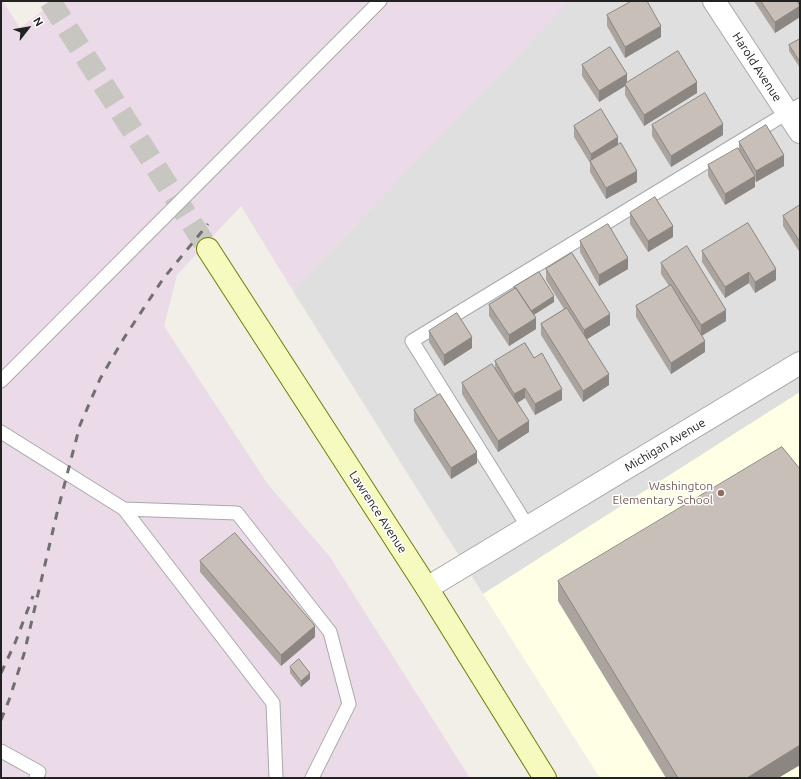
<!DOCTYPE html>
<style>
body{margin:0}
#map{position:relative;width:801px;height:779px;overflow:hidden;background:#f2efe9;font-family:Ubuntu,sans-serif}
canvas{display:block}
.frame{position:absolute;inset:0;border:2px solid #222;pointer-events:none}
.north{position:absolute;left:8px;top:8px;width:40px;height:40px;-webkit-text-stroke:3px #fff;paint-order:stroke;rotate:59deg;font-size:11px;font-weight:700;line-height:16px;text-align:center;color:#222}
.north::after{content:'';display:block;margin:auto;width:14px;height:18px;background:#222;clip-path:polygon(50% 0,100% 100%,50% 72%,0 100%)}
</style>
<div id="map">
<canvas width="801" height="779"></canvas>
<div class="frame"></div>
<div class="north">N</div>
</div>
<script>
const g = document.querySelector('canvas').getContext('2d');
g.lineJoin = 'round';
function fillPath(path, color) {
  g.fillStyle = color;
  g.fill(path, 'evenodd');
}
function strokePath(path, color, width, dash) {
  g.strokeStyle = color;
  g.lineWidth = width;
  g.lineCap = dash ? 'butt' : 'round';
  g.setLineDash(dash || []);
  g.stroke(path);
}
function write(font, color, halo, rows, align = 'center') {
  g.font = font + ' Ubuntu,sans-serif';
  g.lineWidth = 3;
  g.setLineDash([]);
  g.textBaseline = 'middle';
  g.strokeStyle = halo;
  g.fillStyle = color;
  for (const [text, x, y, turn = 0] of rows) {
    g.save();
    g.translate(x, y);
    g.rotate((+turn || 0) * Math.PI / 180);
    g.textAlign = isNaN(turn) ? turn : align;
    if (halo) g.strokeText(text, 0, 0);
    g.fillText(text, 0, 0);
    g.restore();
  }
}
fillPath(new Path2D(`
 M567,1H800V392L483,594L293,291Z`), '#e0dfdf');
fillPath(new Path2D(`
 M1,1H3L20,28L55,1H570L293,291L241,206L177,275L164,326L267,483L330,557L470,778H1Z`), '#ebdbe8');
fillPath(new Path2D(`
 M800,392V778H600L483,594Z`), '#ffffe5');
strokePath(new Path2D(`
 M50,1L208,249`), '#c8c6c1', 22, [22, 11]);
const lane = new Path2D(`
 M1,381L380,1
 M1,432L124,509L273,703L276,778
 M124,509L237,513L330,632L349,704L312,778
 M528,527L412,341L800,105
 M1,751L39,772L36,778`);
const street = new Path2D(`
 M714,1L800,132
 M427,588L800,363`);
const secondary = new Path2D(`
 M208,249L427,588L545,778`);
strokePath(lane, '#a9a9a9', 15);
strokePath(street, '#a9a9a9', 24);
strokePath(secondary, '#707d05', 24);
strokePath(lane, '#fff', 13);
strokePath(street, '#fff', 22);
strokePath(secondary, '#f7fabf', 22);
strokePath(new Path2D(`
 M1,673L15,643L33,596
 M1,720L9,700L24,654L57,513L80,425L100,379L124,338L163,279L208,224`), '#707070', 3, [8, 8]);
fillPath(new Path2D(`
 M754,1H800V17L775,33Z
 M607,15L661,37L625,58L607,26Z
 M800,39V68L789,51V45Z
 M582,65L627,83L697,93L644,126L625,95V86L599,102L582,76Z
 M652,125L723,135L671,167L652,136Z
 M574,126L618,145L637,182L606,199L590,172V163L574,137Z
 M739,142L784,166L756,182L755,180V187L725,205L708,176V165L739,149Z
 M800,205V253L783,226V216Z
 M630,213L673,237L648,252L630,224Z
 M580,241L628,269L599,286L580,252Z
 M702,251L776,280L755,293L749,283L725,298L702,262Z
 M661,263L726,321L702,336L705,352L671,374L636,317V306L669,286L661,274Z
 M546,269L610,325L587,339L609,385L583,402L541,335V324L564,309L546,280Z
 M514,287L554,302L534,315L536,329L509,346L489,316V305L514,289Z
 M429,331L472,348L444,366L429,342Z
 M534,358L562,400L535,415L525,398L517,403L529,432L498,452L462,394V383L495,368V361Z
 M414,410L477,463L451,479L414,421Z
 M200,561L315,637L281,666L200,572Z
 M558,581L800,765L778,778H666L558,601Z
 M290,667L310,679L301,687L290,673Z`), '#aba49e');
fillPath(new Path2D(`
 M800,6V17L775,33V22Z
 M661,26V37L625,58V47Z
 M627,74V85L625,84V86L599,102V91Z
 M697,82V93L644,126V115Z
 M723,124V135L671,167V156Z
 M618,137V148L591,163V154Z
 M784,155V166L756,182V171Z
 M637,171V182L606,199V188Z
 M755,176V187L725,205V194Z
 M673,226V237L648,252V241Z
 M628,258V269L599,286V275Z
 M776,269V280L755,293V282Z
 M749,272V283L725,298V287Z
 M554,296V302L530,317V312Z
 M726,310V321L701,336V325Z
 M610,314V325L584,341V330Z
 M536,318V329L509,346V335Z
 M472,337V348L444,366V355Z
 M705,341V352L671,374V363Z
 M609,374V385L583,402V391Z
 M525,388V398L514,405V394Z
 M562,389V400L535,415V404Z
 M529,421V432L498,452V441Z
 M477,452V463L451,479V468Z
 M315,626V637L281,666V655Z
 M310,673V679L301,687V681Z
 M800,745V765L778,778H747Z`), '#8b8681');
const building = new Path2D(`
 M632,1H647L661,26L625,47L607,15Z
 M761,1H797L800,6L775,22Z
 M800,39V62L789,45Z
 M610,47L627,74L599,91L582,65Z
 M678,51L697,82L644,115L625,84Z
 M705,93L723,124L671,156L652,125Z
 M601,109L618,137L591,154L574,126Z
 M766,125L784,155L756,171L739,142Z
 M621,143L637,171L606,188L590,161Z
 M738,148L755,176L725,194L708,165Z
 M655,197L673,226L648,241L630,213Z
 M800,205V242L783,216Z
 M748,223L776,269L755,282L749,272L725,287L702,251Z
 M608,224L628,258L599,275L580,241Z
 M687,246L726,310L701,325L661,263Z
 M572,253L610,314L584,330L546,269Z
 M539,272L554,296L531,311L516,288H515L514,287Z
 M671,285L705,341L671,363L636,306Z
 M516,288L536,318L509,335L489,305Z
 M567,308L609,374L583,391L541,324Z
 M457,313L472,337L444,355L429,331Z
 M525,343L534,358L542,353L562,389L535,404L525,388L514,394L495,361Z
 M492,364L529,421L498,441L462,383Z
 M440,394L477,452L451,468L414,410Z
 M782,447L800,469V745L747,778H678L558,581Z
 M235,533L315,626L281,655L200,561Z
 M299,659L310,673L301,681L290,667Z`);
fillPath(building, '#c7bfb8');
strokePath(building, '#8b8681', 1);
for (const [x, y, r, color] of [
 [721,493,4,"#8d6e63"]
]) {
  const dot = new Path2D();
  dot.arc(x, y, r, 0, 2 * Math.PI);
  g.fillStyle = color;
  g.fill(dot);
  strokePath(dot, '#fff', 1.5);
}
write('12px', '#222', '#fff', [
 ["Harold Avenue",757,67,57],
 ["Michigan Avenue",665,445,-31],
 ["Lawrence Avenue",378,512,57]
]);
write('12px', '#785e54', '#fff', [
 ["Washington",713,486],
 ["Elementary School",713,500]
], 'right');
</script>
